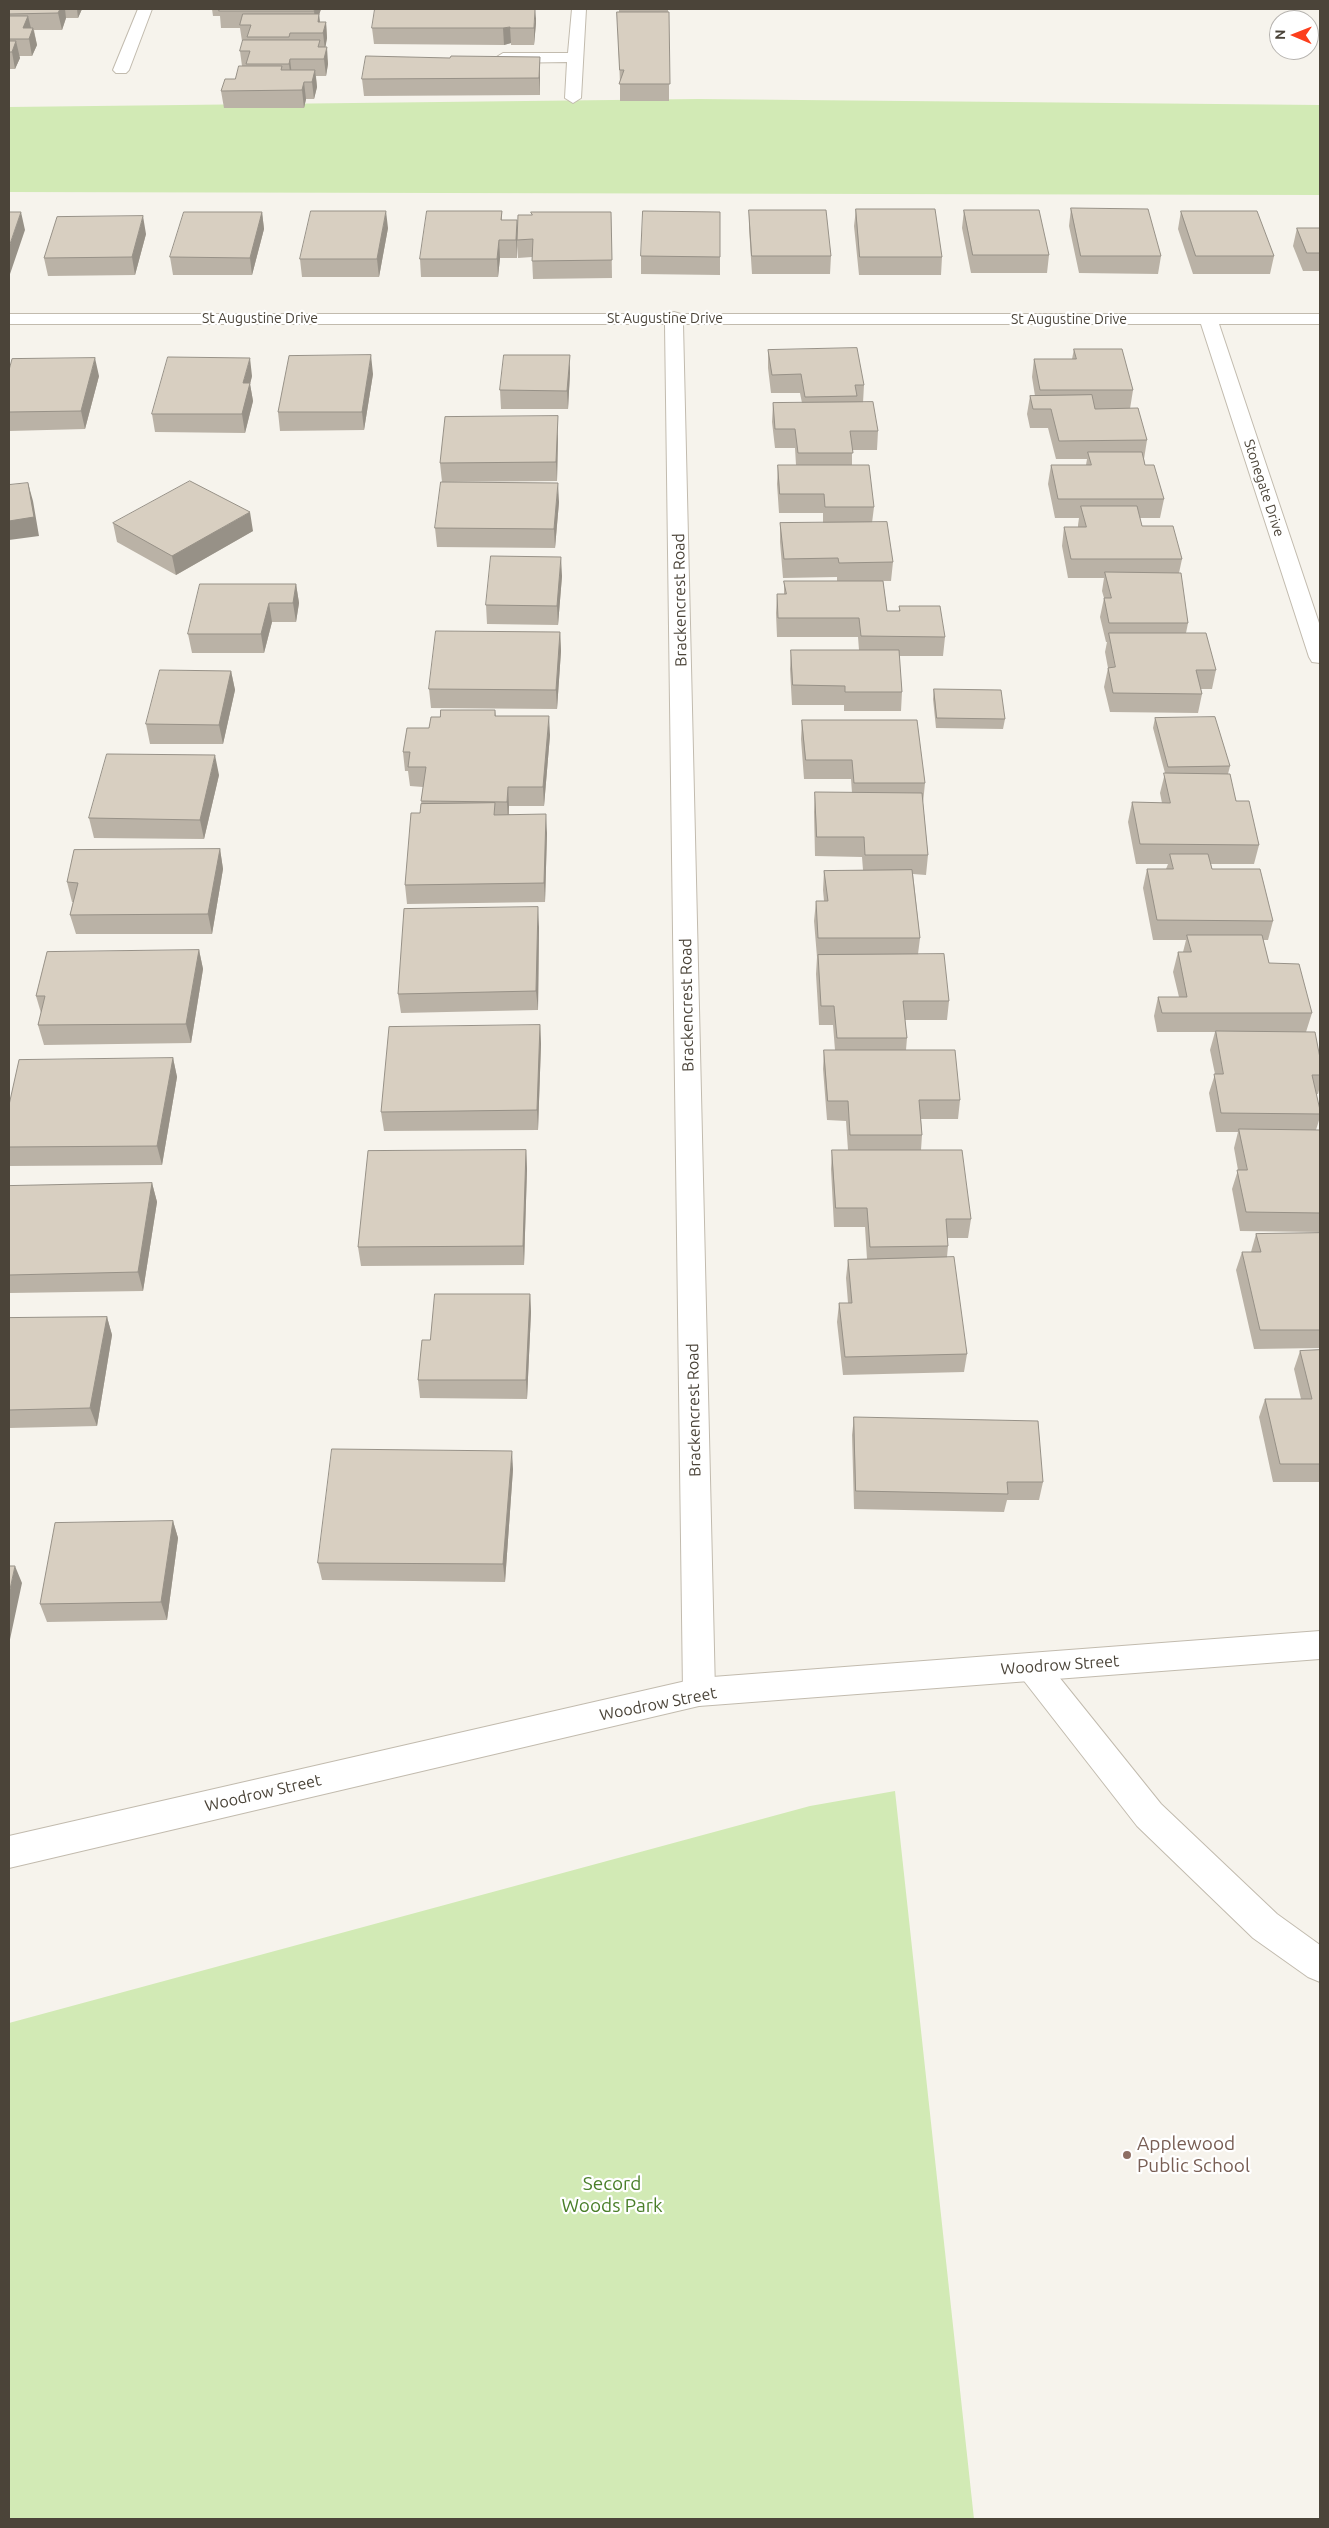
<!DOCTYPE html>
<style>
body{margin:0}
#map{position:relative;width:1329px;height:2528px;overflow:hidden;background:#f6f3ec;font-family:Ubuntu,sans-serif}
canvas{display:block}
.frame{position:absolute;inset:0;border:10px solid #4b4439;pointer-events:none}
.north{position:absolute;left:1269px;top:10px;width:50px;height:50px;box-sizing:border-box;background:#fff;border:1px solid #b7b4b0;border-radius:50%;rotate:271deg;font-size:14px;font-weight:700;line-height:20px;text-align:center;color:#4b4439}
.north::after{content:'';display:block;margin:auto;width:18px;height:22px;background:#fc3f1d;clip-path:polygon(50% 0,100% 100%,50% 72%,0 100%)}
</style>
<div id="map">
<canvas width="1329" height="2528"></canvas>
<div class="frame"></div>
<div class="north">N</div>
</div>
<script>
const g = document.querySelector('canvas').getContext('2d');
g.lineJoin = 'round';
function fillPath(path, color) {
  g.fillStyle = color;
  g.fill(path, 'evenodd');
}
function strokePath(path, color, width, dash) {
  g.strokeStyle = color;
  g.lineWidth = width;
  g.lineCap = dash ? 'butt' : 'round';
  g.setLineDash(dash || []);
  g.stroke(path);
}
function write(font, color, halo, rows, align = 'center') {
  g.font = font + ' Ubuntu,sans-serif';
  g.lineWidth = 4.5;
  g.setLineDash([]);
  g.textBaseline = 'middle';
  g.strokeStyle = halo;
  g.fillStyle = color;
  for (const [text, x, y, turn = 0] of rows) {
    g.save();
    g.translate(x, y);
    g.rotate((+turn || 0) * Math.PI / 180);
    g.textAlign = isNaN(turn) ? turn : align;
    if (halo) g.strokeText(text, 0, 0);
    g.fillText(text, 0, 0);
    g.restore();
  }
}
fillPath(new Path2D(`
 M698,99L1320,105V195L9,192V107Z
 M895,1791L974,2519H9V2023L810,1806Z`), '#d2eab5');
const service = new Path2D(`
 M1032,1653L1043,1657L1161,1804L1277,1914L1320,1945V1982L1308,1977L1253,1938L1137,1826L1021,1677L1016,1667L1021,1657Z`);
const minor = new Path2D(`
 M138,9H152L129,70L126,73H116L113,70Z
 M572,9H586L581,98L573,103L565,98L567,62L503,63L495,58L503,53H568Z
 M674,312L681,314H1320V324H1219L1320,626V663L1312,662L1309,657L1201,324H683L715,1692L710,1702L699,1706L688,1702L683,1692L665,324H9V314H667Z`);
const tertiary = new Path2D(`
 M1320,1631V1659L699,1706L9,1868V1836L699,1678Z`);
strokePath(service, '#c2bbae', 2);
strokePath(minor, '#c2bbae', 2);
strokePath(tertiary, '#c2bbae', 2);
fillPath(service, '#fff');
fillPath(minor, '#fff');
fillPath(tertiary, '#fff');
fillPath(new Path2D(`
 M9,9H82L78,18H66L62,30H34L37,45L32,56H19L20,58L15,69H9Z
 M212,9H321L319,15L320,22H326L327,38L325,47L328,64L326,76H316L317,87L314,99H306L304,108H224L221,91L235,79L242,66L240,51L243,41H242L240,28H221L220,16H213Z
 M619,9H668V12H669V101H620V83L617,12H619Z
 M536,23L534,45H511V43L504,45L374,44L372,28Z
 M540,57V95L364,96L362,79L450,58Z
 M1071,208L1161,256L1158,274L1079,273L1069,226Z
 M856,209L942,257L941,275H859L854,226Z
 M749,210L831,256L830,274H752L749,228Z
 M964,210L1049,255L1047,273H971L962,228Z
 M502,211V220L518,230L611,212L612,278L533,279L532,257L518,258V246L517,258H500L498,277H421L420,259Z
 M1181,211L1274,256L1270,274H1193L1178,229Z
 M262,212L264,229L252,275H173L170,257Z
 M720,212V275L641,274V256Z
 M388,228L379,277H302L300,259Z
 M1297,228H1320V271H1303L1293,246Z
 M146,234L135,275L48,276L44,258Z
 M1074,349L1133,390L1130,409L1147,440L1144,459L1145,465L1164,499L1160,518H1140L1142,526L1182,559L1179,573L1188,623L1186,633L1216,670L1212,689H1201L1202,694L1198,713L1110,712L1104,687L1108,668L1105,652L1107,642H1106L1100,617L1104,598L1102,591L1104,578H1068L1062,546L1064,527H1078V525L1079,518H1055L1048,484L1051,465H1086L1087,459H1056L1048,428H1030L1027,414L1030,396H1035L1032,377L1034,359H1072Z
 M768,350L864,385L863,403L878,431L877,450H852V465L874,507L872,523L893,562L891,581H883L887,611H899V606L945,637L943,656H899L902,692L901,711H844V705H792L790,669L791,650H859L858,637H777L776,613L777,594H784V581H837V577L783,578L780,542V523H823V513H779L777,484L778,465H796L795,448H775L772,422L773,403H802L800,393H771L768,368Z
 M9,370L99,376L85,429L9,431Z
 M570,373L568,409H501L500,390Z
 M373,374L364,430L280,431L278,412Z
 M252,376L250,384L253,401L245,433L155,432L152,414Z
 M558,435L557,481L442,482L440,463Z
 M559,502L555,548L437,547L435,528Z
 M113,523L253,531L176,575L117,542Z
 M562,576L558,625L487,624L486,605Z
 M296,584L299,603L296,622H272L264,653H192L188,634Z
 M560,632L561,651L557,709L431,708L429,689Z
 M231,671L235,690L223,744H150L146,724Z
 M934,689L1005,719L1003,729L936,728L933,699Z
 M495,710L496,716L550,735L544,806H509V814L547,833L545,902L407,904L405,885L420,813L423,787L410,786L408,771H405L403,752L429,728L440,717Z
 M1155,718L1230,766L1228,774L1236,801L1259,845L1254,864H1211L1212,869L1273,921L1268,940H1263L1269,963L1312,1013L1306,1032L1320,1058V1086L1318,1094H1316L1320,1110V1117L1316,1130H1320V1232L1240,1231L1232,1189L1238,1170L1234,1148L1238,1132H1216L1209,1093L1215,1074L1210,1050L1215,1032H1157L1154,1016L1158,997H1179L1173,972L1178,952H1183L1186,940H1153L1143,888L1147,869H1166L1168,864H1136L1128,822L1132,802L1162,803L1160,793L1165,773L1153,728Z
 M802,720L925,783L923,803L928,855L926,875L913,874L920,938L918,954L949,1001L947,1020H905L907,1038L906,1050L960,1100L958,1119H921L922,1135L921,1150L971,1219L968,1238H948V1246L947,1257L967,1354L964,1372L843,1375L837,1322L839,1303H848L846,1278L848,1260L867,1259L865,1227H834L831,1169L832,1150H848L846,1121L827,1120L823,1069L824,1050H835L833,1025H819L816,974L817,957L814,921L816,901H824L823,890L824,871L863,870L862,857L815,856L814,812L815,792L852,793L851,779H804L801,739Z
 M219,775L204,839L94,838L89,818Z
 M220,849L223,869L212,934H76L70,915L73,902H72L67,882Z
 M539,927L538,1010L401,1013L398,994Z
 M199,950L203,969L191,1043L44,1045L38,1025L41,1013L36,996Z
 M540,1025L541,1044L538,1130L384,1131L381,1112Z
 M173,1058L177,1077L162,1165L9,1166V1105Z
 M526,1150L527,1169L524,1265L361,1266L358,1247Z
 M152,1183L157,1202L143,1291L9,1293V1186Z
 M1320,1233V1348L1254,1349L1236,1270L1242,1252H1251L1256,1234Z
 M530,1294L531,1312L527,1399L420,1398L418,1380L430,1340Z
 M107,1317L112,1335L97,1426L9,1428V1318Z
 M1320,1350V1482H1273L1259,1417L1265,1399H1301L1294,1369L1300,1351Z
 M854,1417L1043,1482L1039,1500H1007L1004,1512L854,1509L852,1435Z
 M513,1469L505,1582L322,1580L318,1563Z
 M173,1521L178,1538L167,1620L47,1622L40,1604Z`), '#bab2a6');
fillPath(new Path2D(`
 M60,9H65L66,18L62,30L58,13Z
 M77,9H82L78,18Z
 M315,9H321L319,15L321,31L316,27L314,11Z
 M536,9V23L534,45V28Z
 M28,16L32,32L33,28L37,45L32,56L29,39L23,28Z
 M326,22L327,38L325,50L323,33Z
 M510,27L511,43L504,45L503,28Z
 M16,41L20,58L15,69L12,52Z
 M327,47L328,64L326,76L324,59Z
 M540,57V95L539,78Z
 M290,59L292,76L291,80L289,64Z
 M315,70L317,87L314,99L312,82Z
 M304,82L306,99L304,108L302,90Z
 M386,211L388,228L379,277L377,259Z
 M21,212L25,230L9,277V247Z
 M262,212L264,229L252,275L250,258Z
 M143,216L146,234L135,275L132,257Z
 M517,220L518,240H517V258L516,240Z
 M499,240L500,258L498,277L497,259Z
 M371,355L373,374L364,430L362,412Z
 M570,355V373L568,409L567,391Z
 M95,358L99,376L85,429L81,411Z
 M250,358L252,376L250,384L253,401L245,433L242,414L243,383Z
 M558,416V435L557,481L556,462Z
 M28,483L33,501L39,536L9,540V521Z
 M558,483L559,502L555,548L554,529Z
 M250,512L253,531L176,575L172,556Z
 M561,557L562,576L558,625L557,606Z
 M296,584L299,603L296,622L293,603Z
 M269,603L272,622L264,653L261,634Z
 M560,632L561,651L557,709L556,690Z
 M231,671L235,690L223,744L219,725Z
 M549,716L550,735L544,806L543,787Z
 M215,755L219,775L204,839L200,820Z
 M508,787L509,806L508,821L507,802Z
 M546,814L547,833L545,902L544,883Z
 M220,849L223,869L212,934L208,914Z
 M538,907L539,927L538,1010L536,991Z
 M199,950L203,969L191,1043L186,1024Z
 M540,1025L541,1044L538,1130L537,1110Z
 M173,1058L177,1077L162,1165L157,1146Z
 M526,1150L527,1169L524,1265L523,1246Z
 M152,1183L157,1202L143,1291L138,1272Z
 M530,1294L531,1312L527,1399L526,1380Z
 M107,1317L112,1335L97,1426L90,1408Z
 M512,1451L513,1469L505,1582L503,1564Z
 M173,1521L178,1538L167,1620L161,1602Z
 M15,1566L22,1583L9,1644V1594Z`), '#979187');
const building = new Path2D(`
 M9,9H60L58,13L9,14Z
 M220,9H315L314,11H219Z
 M375,9H535L534,28H510V27L503,28H372Z
 M617,12H669L670,84H619L624,70H620Z
 M243,14H319L318,22H326L323,33H290L289,37H247L251,25H240Z
 M9,16H28L23,28H33L29,39H9Z
 M243,40H320L318,47H327L324,59H290L289,64H246L250,51H240Z
 M9,41H16L12,52H9Z
 M366,56L450,58L451,56L540,57L539,78L362,79Z
 M239,66H282L281,70H315L312,82H304L302,90L221,91L225,79H235Z
 M1071,208L1148,209L1161,256H1081Z
 M856,209H935L942,257H860Z
 M749,210H826L831,256H752Z
 M964,210H1039L1049,255H973Z
 M311,211H386L377,259H300Z
 M427,211H502L501,220H517L516,240H499L497,259H420Z
 M643,211L720,212V257L641,256Z
 M1181,211H1257L1274,256H1196Z
 M9,212H21L9,247Z
 M184,212H262L250,258L170,257Z
 M531,212H611L612,260L532,261L533,239L517,240L518,215H532Z
 M143,216L132,257L44,258L57,217Z
 M1297,228H1320V253H1307Z
 M857,348L864,385H855L857,396L805,397L801,374L772,375L768,350Z
 M1074,349H1122L1133,390H1040L1034,359H1076Z
 M371,355L362,412H278L289,356Z
 M504,355H570L567,391L500,390Z
 M168,357L250,358L243,383H250L242,414H152Z
 M95,358L81,411L9,412V370L12,359Z
 M1092,395L1095,409L1138,408L1147,440L1059,441L1051,409H1033L1030,396Z
 M873,402L878,431H850L853,453H798L795,429H775L773,403Z
 M558,416L556,462L440,463L445,417Z
 M1088,452H1142L1145,465H1154L1164,499H1058L1051,465H1091Z
 M778,465H869L874,507H825L824,494H780Z
 M190,481L250,512L172,556L113,523Z
 M441,482L558,483L554,529L435,528Z
 M28,483L34,517L9,521V485Z
 M1081,506H1137L1142,526H1173L1182,559H1071L1064,527H1086Z
 M887,522L893,562L839,563L838,558L784,559L780,523Z
 M491,556L561,557L557,606L486,605Z
 M1105,572L1181,573L1188,623H1109L1104,598H1111Z
 M784,581H883L887,611H900L899,606H940L945,637L861,636L859,618H778L777,594H786Z
 M200,584H296L293,603H269L261,634H188Z
 M436,631L560,632L556,690L429,689Z
 M1109,633H1206L1216,670H1196L1202,694L1113,693L1108,668L1115,667Z
 M791,650H899L902,692H845V686L793,685Z
 M160,670L231,671L219,725L146,724Z
 M934,689L1001,690L1005,719L937,718Z
 M441,710H495V716H549L543,787H508L507,802L421,801L426,767H408L410,752H403L407,728H429L431,717H440Z
 M1215,717L1230,766L1168,767L1155,718Z
 M802,720H917L925,783H854L852,760H806Z
 M107,754L215,755L200,820L89,818Z
 M1164,773L1230,774L1236,801H1249L1259,845L1140,844L1132,802L1170,803Z
 M815,792L922,793L928,855H865L864,837H817Z
 M495,803L494,815L546,814L544,883L405,885L411,813H420L421,804Z
 M220,849L208,914L70,915L78,883L67,882L74,850Z
 M1170,854H1208L1212,869H1260L1273,921L1157,920L1147,869H1173Z
 M912,870L920,938H818L816,901H828L824,871Z
 M538,907L536,991L398,994L404,909Z
 M1187,935H1262L1269,963L1299,964L1312,1013H1162L1158,997H1187L1178,952H1191Z
 M199,950L186,1024L38,1025L45,996H36L47,952Z
 M944,954L949,1001H903L907,1038H837L834,1006H821L818,955Z
 M540,1025L537,1110L381,1112L389,1027Z
 M1216,1031L1315,1032L1320,1058V1075H1312L1320,1110V1114L1221,1113L1214,1074H1223Z
 M824,1050H955L960,1100H919L922,1135H850L848,1101H828Z
 M173,1058L157,1146L9,1147V1105L19,1060Z
 M1239,1129L1320,1130V1213L1246,1212L1237,1170H1247Z
 M526,1150L523,1246L358,1247L368,1151Z
 M832,1150H962L971,1219H946L948,1246L870,1247L867,1208H836Z
 M152,1183L138,1272L9,1275V1186Z
 M1320,1233V1330H1260L1242,1252H1261L1256,1234Z
 M954,1257L967,1354L845,1357L839,1303H852L848,1260Z
 M435,1294H530L526,1380H418L422,1340H430Z
 M107,1317L90,1408L9,1410V1318Z
 M1320,1350V1464H1280L1265,1399H1312L1300,1351Z
 M854,1417L1038,1421L1043,1482H1007L1008,1494L856,1491Z
 M332,1449L512,1451L503,1564L318,1563Z
 M173,1521L161,1602L40,1604L55,1523Z
 M9,1566H15L9,1594Z`);
fillPath(building, '#d8cfc1');
strokePath(building, '#979187', 1);
for (const [x, y, r, color] of [
 [1127,2155,5,"#8d6e63"]
]) {
  const dot = new Path2D();
  dot.arc(x, y, r, 0, 2 * Math.PI);
  g.fillStyle = color;
  g.fill(dot);
  strokePath(dot, '#fff', 2);
}
write('14px', '#4b4439', '#fff', [
 ["St Augustine Drive",260,318],
 ["St Augustine Drive",665,318],
 ["St Augustine Drive",1069,319],
 ["Stonegate Drive",1264,488,72]
]);
write('16px', '#4b4439', '#fff', [
 ["Brackencrest Road",680,600,-91],
 ["Brackencrest Road",687,1005,-91],
 ["Brackencrest Road",694,1410,-91],
 ["Woodrow Street",1060,1665,-4],
 ["Woodrow Street",658,1704,-11],
 ["Woodrow Street",263,1793,-13]
]);
write('19px', '#785e54', '#fff', [
 ["Applewood",1137,2144],
 ["Public School",1137,2166]
], 'left');
write('19px', '#4a7f2a', '#fff', [
 ["Secord",612,2184],
 ["Woods Park",612,2206]
]);
</script>
